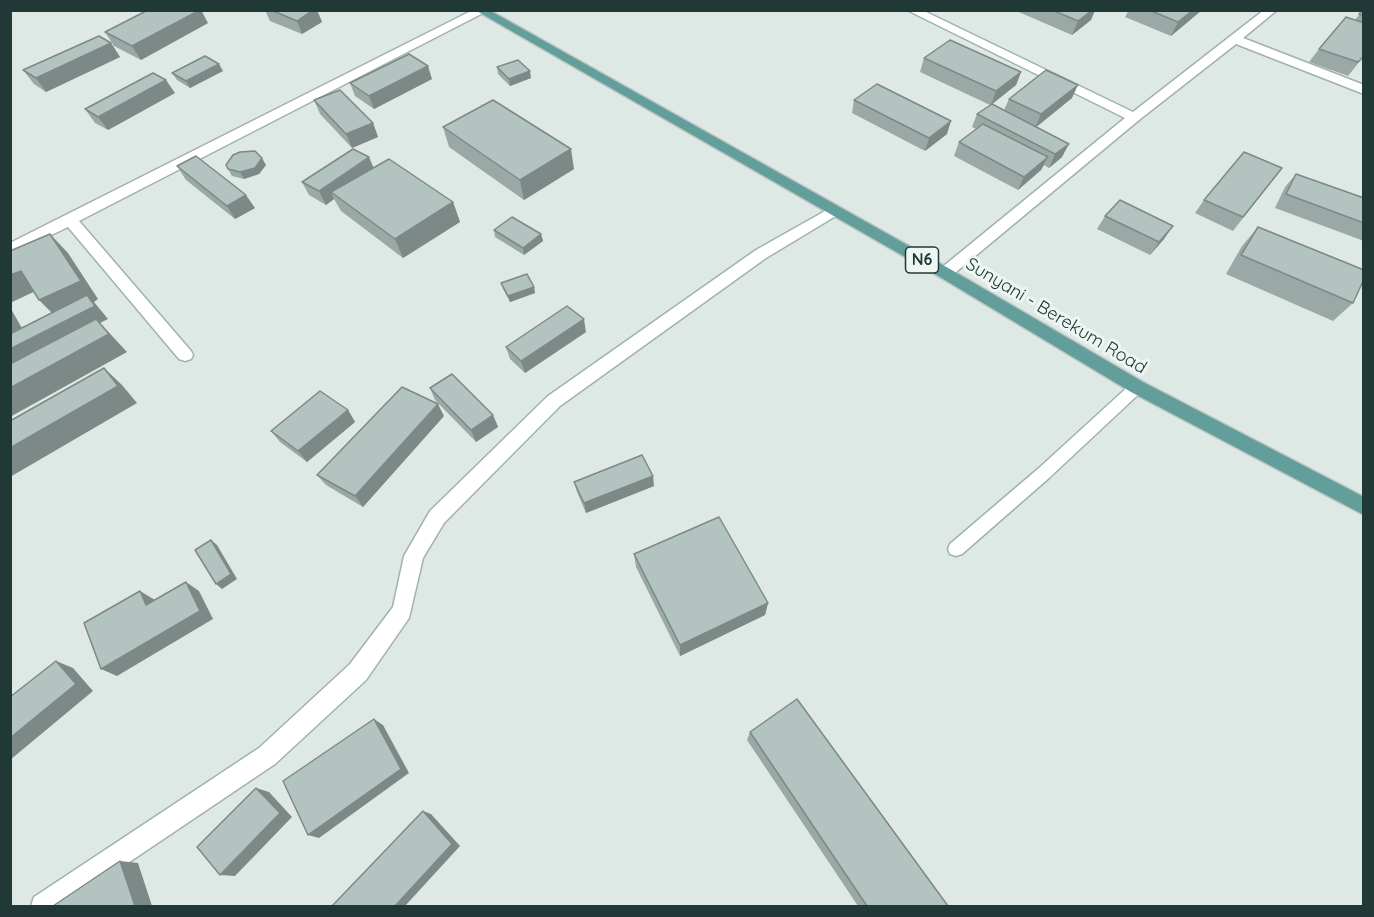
<!DOCTYPE html>
<style>
body{margin:0}
#map{position:relative;width:1374px;height:917px;overflow:hidden;background:#dee9e6;font-family:Quicksand,sans-serif}
canvas{display:block}
.frame{position:absolute;inset:0;border:12px solid #203937;pointer-events:none}
</style>
<div id="map">
<canvas width="1374" height="917"></canvas>
<div class="frame"></div>
</div>
<script>
const g = document.querySelector('canvas').getContext('2d');
g.lineJoin = 'round';
function strokePath(path, color, width, dash) {
  g.strokeStyle = color;
  g.lineWidth = width;
  g.lineCap = dash ? 'butt' : 'round';
  g.setLineDash(dash || []);
  g.stroke(path);
}
function fillPath(path, color) {
  g.fillStyle = color;
  g.fill(path, 'evenodd');
}
function write(font, color, halo, rows, align = 'center') {
  g.font = font + ' Quicksand,sans-serif';
  g.lineWidth = 6;
  g.setLineDash([]);
  g.textBaseline = 'middle';
  g.strokeStyle = halo;
  g.fillStyle = color;
  for (const [text, x, y, turn = 0] of rows) {
    g.save();
    g.translate(x, y);
    g.rotate((+turn || 0) * Math.PI / 180);
    g.textAlign = isNaN(turn) ? turn : align;
    if (halo) g.strokeText(text, 0, 0);
    g.fillText(text, 0, 0);
    g.restore();
  }
}
const lane = new Path2D(`
 M1137,381L1142,383L1144,387L1142,391L1049,478L962,554L956,556L950,554L948,549L950,544L1039,468L1132,383Z`);
const street = new Path2D(`
 M473,10L487,11L79,221L191,351L193,355L191,359L185,361L179,359L68,227L10,255V243Z
 M907,10H922L1133,112L1264,10H1277L1243,38L1364,85V94L1236,44L1139,120L950,277H940L937,273L940,269L1125,118Z
 M834,206L841,211L839,214L766,258L560,406L444,523L423,558L409,618L366,680L275,764L64,906H31L34,897L259,748L350,664L393,607L404,556L430,511L548,396L756,250Z`);
const primary = new Path2D(`
 M475,10H489L950,269L1143,382L1364,497V515L1131,392L940,277Z`);
strokePath(lane, '#a1b1ae', 3);
strokePath(street, '#a1b1ae', 3);
strokePath(primary, '#bcc4c3', 3);
fillPath(lane, '#fff');
fillPath(street, '#fff');
fillPath(primary, '#629f9b');
fillPath(new Path2D(`
 M265,10H317L322,22L302,34L270,21Z
 M1014,10H1095L1091,20L1072,35Z
 M1129,10H1202L1171,36L1125,17Z
 M1363,10L1364,56L1348,76L1309,62L1319,49L1355,20Z
 M208,23L141,60L114,46L105,32Z
 M111,43L120,57L46,92L34,84L23,70Z
 M924,58L1021,72L1016,85L992,104L1004,110L1009,99L1072,98L1036,127L1062,157L1049,168L1044,165L1041,170L1018,190L954,156L959,142L976,129L972,127L977,114L990,105L920,72Z
 M497,67L531,78L510,86L498,74Z
 M223,71L190,88L177,80L172,73Z
 M432,79L374,109L355,96L350,83Z
 M175,93L108,130L95,123L85,109Z
 M314,100L373,123L378,137L352,148L320,114Z
 M854,100L947,134L925,151L852,113Z
 M443,127L574,169L524,200L449,147Z
 M266,165L259,174L244,179L232,176L228,169Z
 M177,166L255,208L235,219L186,180Z
 M373,168L453,202L460,222L403,258L341,211L334,199L326,205L309,195L302,182Z
 M1282,168L1233,231L1195,213L1204,200Z
 M1296,174L1364,198V241L1275,208L1285,187Z
 M1105,216L1164,239L1150,255L1097,229Z
 M1258,227L1353,303L1333,321L1226,274L1242,246Z
 M494,230L541,234L543,241L524,255L495,237Z
 M501,283L534,287L535,293L510,302L503,289Z
 M586,332L525,373L510,359L506,347Z
 M430,388L493,415L498,427L476,442L435,400Z
 M348,410L355,422L307,462L280,442L271,431Z
 M444,416L363,507L326,485L317,475Z
 M574,482L654,486L586,513L577,492Z
 M634,554L768,603L765,615L680,656L636,567Z
 M750,732L948,906H858L747,740Z`), '#9aa9a5');
fillPath(new Path2D(`
 M200,10H201L208,23L141,60L132,46Z
 M313,10H317L322,22L302,34L297,21Z
 M1092,10H1095L1091,20L1072,35L1078,21Z
 M1193,10H1202L1171,36L1178,22Z
 M111,43L120,57L46,92L36,78Z
 M219,64L223,71L190,88L186,81Z
 M428,66L432,79L374,109L369,96Z
 M530,71L531,78L510,86L509,79Z
 M1021,72L1016,85L991,105L996,91Z
 M166,80L175,93L108,130L98,117Z
 M1078,85L1072,98L1035,128L1041,114Z
 M951,121L947,134L925,151L929,138Z
 M373,123L378,137L352,148L346,134Z
 M1069,144L1062,157L1049,168L1055,154Z
 M571,149L574,169L524,200L520,180Z
 M369,157L375,171L331,192L334,199L326,205L319,191Z
 M1048,157L1041,170L1018,190L1024,177Z
 M262,158L266,165L259,174L244,179L240,172Z
 M246,195L255,208L235,219L227,206Z
 M453,202L460,222L403,258L395,239Z
 M1173,226L1164,239L1150,255L1159,242Z
 M50,234L68,253L98,299L94,302L108,319L100,323L127,352L10,417V349L58,319L39,300Z
 M541,234L543,241L524,255L523,248Z
 M21,271L40,289L10,303V275Z
 M534,287L535,293L510,302L508,296Z
 M10,307L28,339L10,347Z
 M584,319L586,332L525,373L521,361Z
 M104,368L122,385L137,403L10,477V448Z
 M438,404L444,416L363,507L355,496Z
 M348,410L355,422L307,462L298,451Z
 M493,415L498,427L476,442L471,430Z
 M653,476L654,486L586,513L584,503Z
 M211,540L217,545L237,579L222,589L216,584Z
 M186,582L199,591L213,619L117,676L101,669Z
 M140,591L155,600L146,605Z
 M768,603L765,615L680,656V645Z
 M56,661L73,668L93,691L10,760V738Z
 M374,719L383,725L409,773L319,838L308,835Z
 M256,788L269,792L292,817L235,876L220,875Z
 M423,811L431,814L460,846L405,906H395Z
 M120,861L138,863L152,906H135Z`), '#7d8986');
const building = new Path2D(`
 M148,10H200L132,46L105,32Z
 M271,10H313L297,21Z
 M1052,10H1092L1078,21Z
 M1149,10H1193L1178,22Z
 M1363,10H1364V16L1359,14Z
 M1346,17L1364,23V56L1358,62L1319,49Z
 M99,36L111,43L36,78L23,70Z
 M950,40L1021,72L996,91L924,58Z
 M409,54L428,66L369,96L350,83Z
 M205,56L219,64L186,81L172,73Z
 M518,60L530,71L509,79L497,67Z
 M1046,70L1078,85L1041,114L1009,99Z
 M153,73L166,80L98,117L85,109Z
 M877,84L951,121L929,138L854,100Z
 M340,90L373,123L346,134L314,100Z
 M493,100L571,149L520,180L443,127Z
 M992,104L1069,144L1055,154L977,114Z
 M983,124L1048,157L1024,177L959,142Z
 M353,149L369,157L319,191L302,182Z
 M255,151L262,158L255,168L240,172L228,169L226,165L233,155L240,152Z
 M1244,152L1282,168L1243,217L1204,200Z
 M196,156L246,195L227,206L177,166Z
 M389,159L453,202L395,239L331,192Z
 M1296,174L1364,198V223L1286,194Z
 M1120,200L1173,226L1159,242L1105,216Z
 M512,217L541,234L523,248L494,230Z
 M1258,227L1364,270V279L1353,303L1241,255Z
 M50,234L81,281L39,300L21,271L10,275V251Z
 M527,274L534,287L508,296L501,283Z
 M87,295L95,306L10,349V334Z
 M567,306L584,319L521,361L506,347Z
 M96,319L109,334L10,388V364Z
 M104,368L118,386L10,448V421Z
 M452,374L493,415L471,430L430,388Z
 M402,387L438,404L355,496L317,475Z
 M320,391L348,410L298,451L271,431Z
 M642,455L653,476L584,503L574,482Z
 M719,517L768,603L680,645L634,554Z
 M211,540L231,574L216,584L195,550Z
 M186,582L200,611L101,669L84,623L140,591L146,605Z
 M56,661L76,684L10,738V697Z
 M797,699L948,906H867L750,732Z
 M374,719L401,769L308,835L283,781Z
 M256,788L280,813L220,875L197,847Z
 M423,811L452,844L395,906H332Z
 M120,861L135,906H53Z`);
fillPath(building, '#b3c4c0');
strokePath(building, '#7d8986', 1.5);
for (const [x, y, w] of [
 [922,260,33]
]) {
  const box = new Path2D();
  box.roundRect(x - w / 2, y - 13, w, 26, 4.5);
  g.fillStyle = '#eef6f4';
  g.fill(box);
  strokePath(box, '#203937', 1.5);
}
write('bold 16px', '#203937', null, [
 ["N6",922,260]
]);
write('18px', '#203937', '#eef6f4', [
 ["Sunyani - Berekum Road",1056,316,31]
]);
</script>
